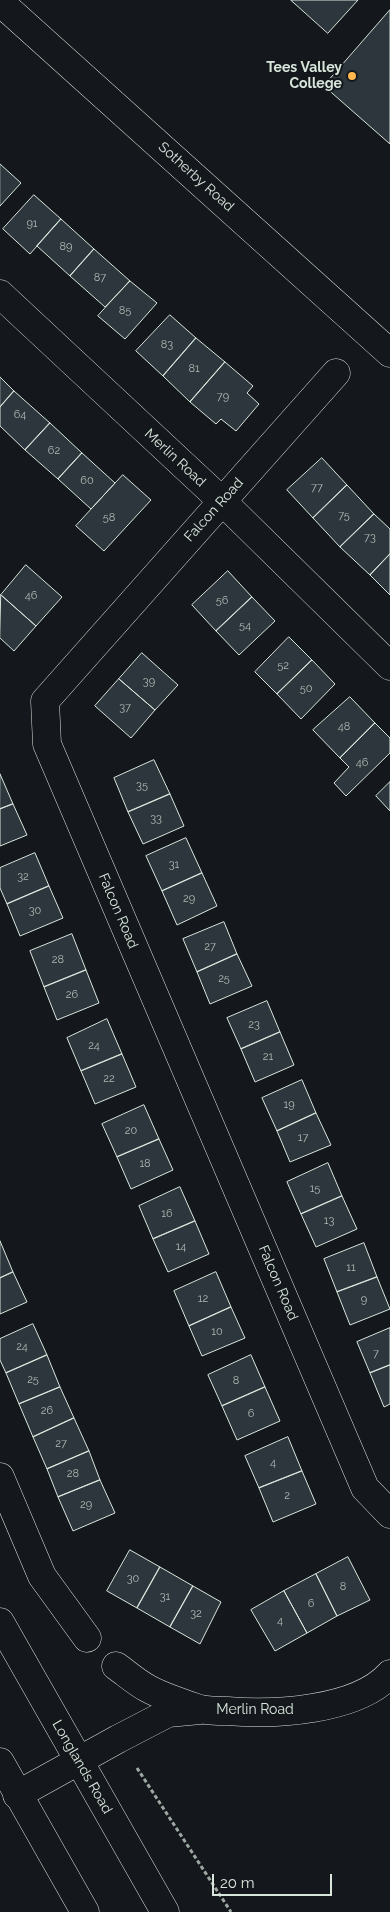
<!DOCTYPE html>
<style>
body{margin:0}
#map{position:relative;width:390px;height:1912px;overflow:hidden;background:#14181c;font-family:Raleway,sans-serif}
canvas{display:block}
.scale{position:absolute;left:212px;top:1874px;width:120px;height:22px;box-sizing:border-box;border:2px solid #d8e6dc;border-top:0;padding-left:6px;font-size:15px;line-height:18px;white-space:nowrap;color:#d8e6dc;-webkit-text-stroke:4px #14181c;paint-order:stroke}
</style>
<div id="map">
<canvas width="390" height="1912"></canvas>
<div class="scale">20 m</div>
</div>
<script>
const g = document.querySelector('canvas').getContext('2d');
g.lineJoin = 'round';
function fillPath(path, color) {
  g.fillStyle = color;
  g.fill(path, 'evenodd');
}
function strokePath(path, color, width, dash) {
  g.strokeStyle = color;
  g.lineWidth = width;
  g.lineCap = dash ? 'butt' : 'round';
  g.setLineDash(dash || []);
  g.stroke(path);
}
function write(font, color, halo, rows, align = 'center') {
  g.font = font + ' Raleway,sans-serif';
  g.lineWidth = 4;
  g.setLineDash([]);
  g.textBaseline = 'middle';
  g.strokeStyle = halo;
  g.fillStyle = color;
  for (const [text, x, y, turn = 0] of rows) {
    g.save();
    g.translate(x, y);
    g.rotate((+turn || 0) * Math.PI / 180);
    g.textAlign = isNaN(turn) ? turn : align;
    if (halo) g.strokeText(text, 0, 0);
    g.fillText(text, 0, 0);
    g.restore();
  }
}
const building = new Path2D(`
 M291,0H358L328,33Z
 M390,10V144L324,86Z
 M0,164L21,183L0,206Z
 M34,195L61,219L30,254L3,229Z
 M61,219L94,249L70,276L37,246Z
 M94,249L130,281L105,307L70,276Z
 M130,281L157,303L125,339L98,316Z
 M170,315L196,338L163,376L136,351Z
 M196,338L225,362L190,402L163,376Z
 M225,362L253,386L247,393L259,404L236,431L221,419L216,424L190,402Z
 M0,377L14,391L0,407Z
 M14,391L50,423L25,450L0,426V407Z
 M50,423L82,453L58,479L25,450Z
 M82,453L115,483L91,509L58,479Z
 M322,458L347,485L313,518L287,490Z
 M123,475L151,500L104,551L76,526Z
 M347,485L374,514L340,547L313,518Z
 M374,514L390,529V554L370,575L340,547Z
 M390,554V595L370,575Z
 M26,565L62,597L36,626L1,595Z
 M228,571L252,597L216,631L192,605Z
 M1,595L36,626L14,651L0,638Z
 M252,597L275,621L239,655L216,631Z
 M289,637L312,660L277,694L255,672Z
 M142,653L178,685L155,710L119,679Z
 M312,660L335,684L301,719L277,694Z
 M119,679L155,710L131,738L95,706Z
 M350,697L375,723L340,758L313,730Z
 M375,723L390,738V753L346,796L334,783L349,767L340,758Z
 M154,760L170,794L128,812L114,778Z
 M0,774L13,804L0,809Z
 M390,782V811L376,796Z
 M170,794L184,826L143,844L128,812Z
 M13,804L27,835L0,846V809Z
 M186,838L202,873L162,891L146,856Z
 M35,853L49,886L7,904L0,888V868Z
 M202,873L217,906L177,925L162,891Z
 M49,886L63,918L20,936L7,904Z
 M224,922L237,954L197,972L183,939Z
 M72,934L86,970L44,987L30,951Z
 M237,954L252,986L210,1004L197,972Z
 M86,970L99,1003L57,1020L44,987Z
 M267,1001L280,1032L241,1049L227,1018Z
 M107,1019L122,1054L81,1071L67,1038Z
 M280,1032L294,1065L255,1082L241,1049Z
 M122,1054L136,1087L95,1104L81,1071Z
 M302,1080L316,1113L277,1131L262,1098Z
 M144,1105L159,1139L117,1157L102,1124Z
 M316,1113L331,1145L290,1162L277,1131Z
 M159,1139L173,1170L131,1189L117,1157Z
 M328,1163L342,1196L301,1214L287,1182Z
 M180,1187L195,1221L153,1239L139,1206Z
 M342,1196L357,1229L316,1247L301,1214Z
 M195,1221L209,1254L168,1272L153,1239Z
 M0,1241L13,1272L0,1278Z
 M364,1243L377,1277L337,1292L324,1259Z
 M13,1272L27,1302L0,1314V1278Z
 M216,1272L231,1307L189,1326L174,1291Z
 M377,1277L390,1309L350,1325L337,1292Z
 M231,1307L245,1338L202,1356L189,1326Z
 M33,1324L47,1355L6,1373L0,1360V1339Z
 M390,1328V1365L370,1373L357,1342Z
 M47,1355L60,1387L19,1404L6,1373Z
 M251,1355L265,1387L222,1406L208,1375Z
 M390,1365V1404L384,1407L370,1373Z
 M60,1387L74,1418L33,1437L19,1404Z
 M265,1387L280,1421L237,1440L222,1406Z
 M74,1418L89,1451L47,1469L33,1437Z
 M288,1437L302,1471L259,1488L245,1456Z
 M89,1451L100,1480L58,1497L47,1469Z
 M302,1471L316,1504L273,1522L259,1488Z
 M100,1480L115,1513L73,1531L58,1497Z
 M130,1550L160,1567L137,1608L107,1591Z
 M348,1557L370,1600L337,1616L316,1574Z
 M160,1567L193,1586L170,1627L137,1608Z
 M316,1574L337,1616L307,1633L284,1591Z
 M193,1586L221,1602L200,1644L170,1627Z
 M284,1591L307,1633L275,1651L251,1610Z`);
fillPath(building, '#2c363c');
strokePath(building, '#d8e6dc', 1);
const minor = new Path2D(`
 M0,2L390,353
 M0,294L222,501L390,666
 M336,373L45,701L47,744L365,1488L390,1514
 M0,1477L42,1576L87,1638
 M116,1666C126,1673 136,1682 147,1688C159,1695 187,1705 200,1709C209,1711 219,1711 227,1711C273,1715 357,1711 390,1674
 M17,1795L118,1739L168,1713L200,1710`);
const primary = new Path2D(`
 M0,1622L165,1912
 M0,1762L85,1912`);
strokePath(minor, '#d8e6dc', 29);
strokePath(primary, '#d8e6dc', 29);
strokePath(new Path2D(`
 M137,1768L231,1912`), '#9da8a2', 3, [4, 2.5]);
strokePath(minor, '#14181c', 28);
strokePath(primary, '#14181c', 28);
for (const [x, y, r, color] of [
 [352,76,5,"#ffb74d"]
]) {
  const dot = new Path2D();
  dot.arc(x, y, r, 0, 2 * Math.PI);
  g.fillStyle = color;
  g.fill(dot);
  strokePath(dot, '#14181c', 2);
}
write('11px', '#adbab4', null, [
 ["91",32,224],
 ["89",66,247],
 ["87",100,278],
 ["85",125,311],
 ["83",167,345],
 ["81",194,369],
 ["79",223,397],
 ["64",20,415],
 ["62",54,451],
 ["60",87,481],
 ["77",317,488],
 ["75",344,516],
 ["58",109,518],
 ["73",370,538],
 ["46",31,596],
 ["56",222,601],
 ["54",245,626],
 ["52",283,666],
 ["39",149,682],
 ["50",306,689],
 ["37",125,708],
 ["48",344,727],
 ["46",362,763],
 ["35",142,786],
 ["33",156,819],
 ["31",174,865],
 ["32",23,877],
 ["29",189,899],
 ["30",35,911],
 ["27",210,947],
 ["28",58,960],
 ["25",224,979],
 ["26",72,995],
 ["23",254,1025],
 ["24",94,1046],
 ["21",268,1057],
 ["22",109,1079],
 ["19",289,1105],
 ["20",131,1131],
 ["17",303,1138],
 ["18",145,1164],
 ["15",315,1189],
 ["16",167,1214],
 ["13",329,1221],
 ["14",181,1247],
 ["11",351,1268],
 ["12",203,1299],
 ["9",364,1300],
 ["10",217,1332],
 ["24",22,1347],
 ["7",376,1354],
 ["25",33,1380],
 ["8",236,1381],
 ["26",47,1411],
 ["6",251,1414],
 ["27",61,1444],
 ["4",273,1463],
 ["28",73,1474],
 ["2",287,1496],
 ["29",86,1505],
 ["30",133,1579],
 ["8",343,1587],
 ["31",165,1597],
 ["6",311,1604],
 ["32",196,1614],
 ["4",280,1621]
]);
write('bold 14px', '#d8e6dc', '#14181c', [
 ["Tees Valley",342,68],
 ["College",342,84]
], 'right');
write('14px', '#d8e6dc', '#14181c', [
 ["Sotherby Road",196,177,42],
 ["Merlin Road",175,458,43],
 ["Falcon Road",214,510,-48],
 ["Falcon Road",118,911,67],
 ["Falcon Road",278,1283,67],
 ["Merlin Road",255,1710],
 ["Longlands Road",82,1767,60]
]);
</script>
